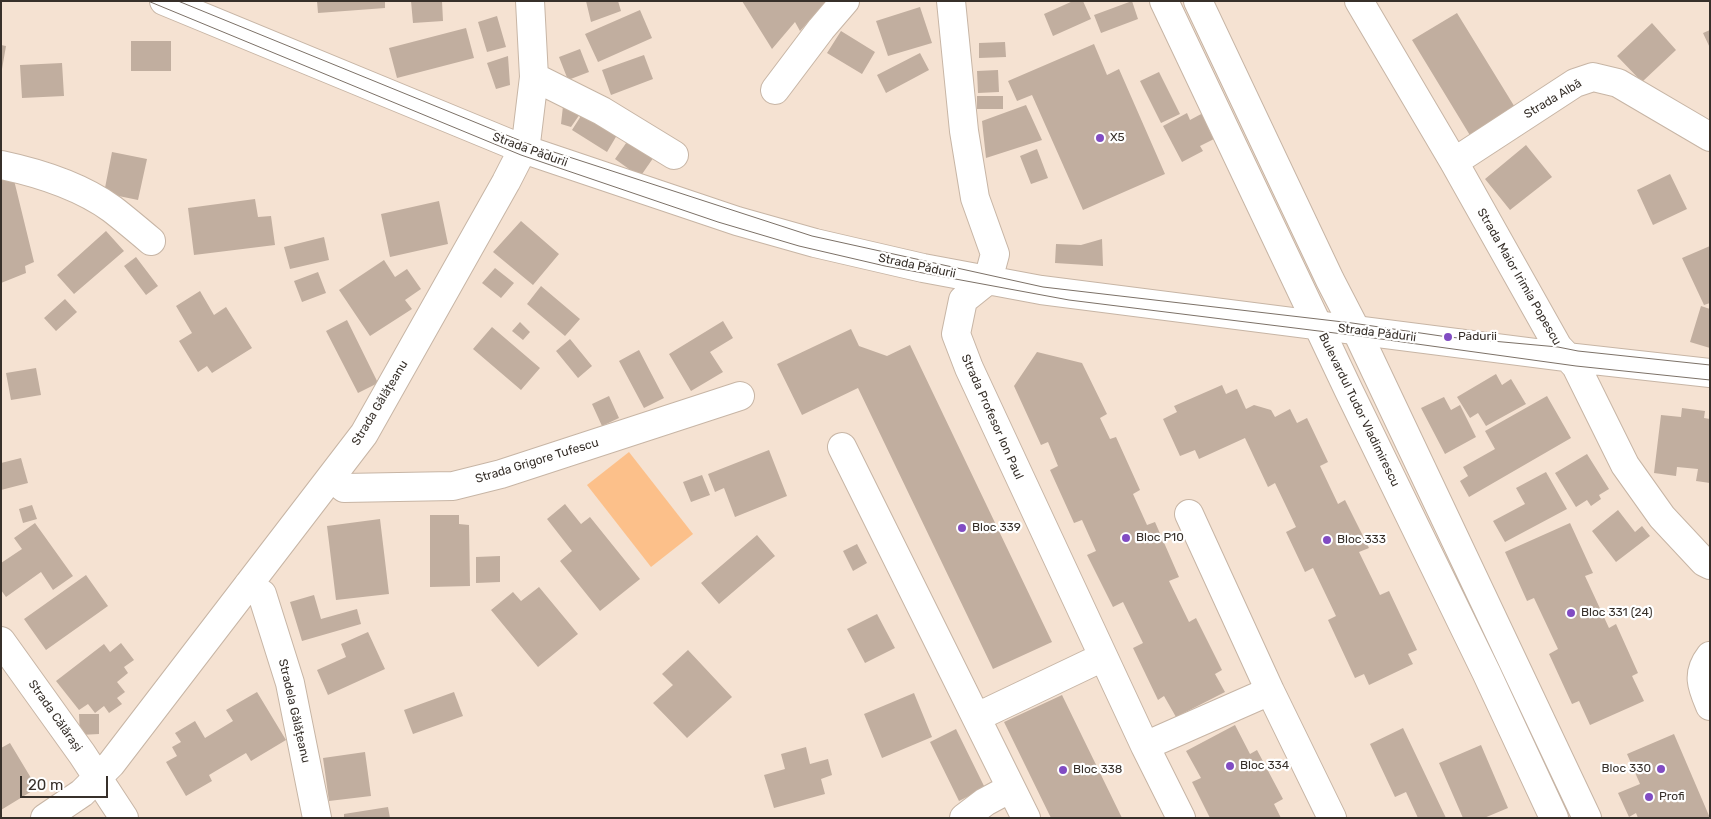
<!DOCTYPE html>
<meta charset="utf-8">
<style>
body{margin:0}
#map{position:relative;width:1711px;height:819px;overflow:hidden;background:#f5e2d2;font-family:Rubik,sans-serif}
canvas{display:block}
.frame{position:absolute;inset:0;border:2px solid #37302a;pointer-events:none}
.scale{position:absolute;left:20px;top:776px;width:88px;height:22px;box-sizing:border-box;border:2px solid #37302a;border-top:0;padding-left:6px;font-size:15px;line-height:18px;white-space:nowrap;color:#37302a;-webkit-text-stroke:4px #fff;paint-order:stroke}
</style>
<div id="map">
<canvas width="1711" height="819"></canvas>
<div class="frame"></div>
<div class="scale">20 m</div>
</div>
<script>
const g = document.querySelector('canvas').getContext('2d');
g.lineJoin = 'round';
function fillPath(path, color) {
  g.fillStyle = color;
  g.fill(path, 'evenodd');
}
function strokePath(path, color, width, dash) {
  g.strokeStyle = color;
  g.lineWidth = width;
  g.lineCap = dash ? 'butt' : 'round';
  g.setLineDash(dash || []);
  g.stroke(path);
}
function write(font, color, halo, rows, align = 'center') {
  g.font = font + ' Rubik,sans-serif';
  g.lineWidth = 4.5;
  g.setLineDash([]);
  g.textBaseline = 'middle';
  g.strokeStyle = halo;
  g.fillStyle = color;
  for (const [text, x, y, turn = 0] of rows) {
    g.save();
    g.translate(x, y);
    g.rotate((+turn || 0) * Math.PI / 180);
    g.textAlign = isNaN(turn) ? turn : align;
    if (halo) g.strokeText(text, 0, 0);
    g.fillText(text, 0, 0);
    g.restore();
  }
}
fillPath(new Path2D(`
 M629,452L693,534L651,567L587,485Z`), '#fcc08a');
fillPath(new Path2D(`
 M317,1H385V8L318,13Z
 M411,1H442L443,21L413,23Z
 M586,1H618L621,11L591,22Z
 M742,1H827L800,31L795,22L772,49Z
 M1073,1H1083L1091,19L1053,36L1044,14Z
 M1132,1L1138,19L1101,33L1094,15Z
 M920,7L932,43L888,56L876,21Z
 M640,10L652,38L598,62L585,34Z
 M1457,13L1516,109L1471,137L1412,40Z
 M497,16L506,47L487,52L478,22Z
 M1652,23L1676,50L1642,82L1617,56Z
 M466,28L474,58L397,78L389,48Z
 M1710,30V48L1703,33Z
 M841,31L875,52L862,74L827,53Z
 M131,41H171V71H131Z
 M1005,42L1006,57L979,58V43Z
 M1094,44L1107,75L1119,69L1165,174L1083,210L1032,95L1017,101L1008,81Z
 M1,45L6,46L2,69H1Z
 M580,49L589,72L568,80L559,57Z
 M920,53L929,70L886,93L877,75Z
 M644,55L653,79L611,95L602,70Z
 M508,56L510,85L496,89L487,63Z
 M62,63L64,96L22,98L20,65Z
 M998,70L999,92L978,93L977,71Z
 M1159,72L1180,114L1161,123L1140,81Z
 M977,96H1003V109H977Z
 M564,97L587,104L571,127L561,124Z
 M1026,105L1042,140L986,158L982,121Z
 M586,108L620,130L607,152L572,130Z
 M1187,113L1190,120L1203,113L1216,138L1200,146L1203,151L1182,162L1163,126Z
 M631,136L656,154L640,177L615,159Z
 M1526,145L1552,177L1510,210L1485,179Z
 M1037,149L1048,178L1031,184L1020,156Z
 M112,152L147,159L138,200L104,193Z
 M1670,174L1687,209L1653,225L1637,190Z
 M13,176L34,262L25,266L26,273L1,283V180Z
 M255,199L258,217L271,216L275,245L194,255L188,208Z
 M439,201L448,244L390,257L381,214Z
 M521,221L559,254L533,285L493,252Z
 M106,231L124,251L74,294L57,275Z
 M324,237L329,260L290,269L284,247Z
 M1102,239L1103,266L1055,263L1056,244L1081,245Z
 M1710,246V303L1704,305L1682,258Z
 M136,257L158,286L146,295L124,266Z
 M384,260L395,277L407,269L421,289L405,300L412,309L370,336L339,290Z
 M495,268L514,283L501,298L482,283Z
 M318,272L326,293L302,302L294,281Z
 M541,286L580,319L565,336L527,304Z
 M200,291L214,315L226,307L252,348L212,373L207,366L198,372L179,341L192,333L176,306Z
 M65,299L77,312L56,331L44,318Z
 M1701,306L1710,309V348L1690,342Z
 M347,320L378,383L358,393L326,331Z
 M723,321L733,338L710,352L723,372L691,391L669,354Z
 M520,322L530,332L523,340L512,331Z
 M492,327L540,368L521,390L473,349Z
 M851,329L859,346L887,356L910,345L1052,642L993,669L858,388L802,415L777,364Z
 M570,339L592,366L578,378L556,351Z
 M639,350L664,398L644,408L619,361Z
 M1037,352L1082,363L1107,414L1100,418L1110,439L1116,437L1140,490L1133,494L1147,525L1155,522L1179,577L1169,581L1189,622L1196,618L1222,670L1215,674L1225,692L1176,717L1164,696L1158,700L1133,648L1143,643L1123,602L1113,607L1087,555L1096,551L1082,520L1074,523L1050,470L1058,466L1048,442L1041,445L1014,386Z
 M36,368L41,395L11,400L6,373Z
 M1496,374L1502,385L1511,379L1526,404L1486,426L1478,413L1470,418L1457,397Z
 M1222,385L1226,394L1237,389L1246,409L1254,405L1271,410L1275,417L1290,409L1297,423L1307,418L1328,462L1320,466L1338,504L1345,500L1369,548L1359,552L1380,595L1389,591L1417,650L1408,654L1413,664L1369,685L1364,674L1355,678L1328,620L1336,616L1313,568L1305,572L1286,532L1296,527L1275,483L1268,487L1245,438L1199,459L1195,450L1180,456L1163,419L1177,412L1174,406Z
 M609,396L619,418L602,426L592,404Z
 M1547,396L1571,438L1469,497L1460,481L1468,476L1463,467L1495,449L1485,431Z
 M1444,397L1451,410L1460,405L1476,437L1445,454L1421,408Z
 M1682,408L1705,411L1704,418L1710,419V483L1696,481L1698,469L1677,467L1676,476L1654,473L1661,415L1681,417Z
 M769,450L787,496L735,517L724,488L715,492L708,474Z
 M1587,454L1609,489L1599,495L1601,499L1591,506L1587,500L1576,507L1555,473Z
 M21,458L28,483L1,490V463Z
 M1546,472L1567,509L1505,542L1493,521L1525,504L1516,488Z
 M702,475L710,495L691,502L683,482Z
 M565,504L581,524L590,517L640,579L600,611L560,561L572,551L547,519Z
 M32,505L37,519L23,523L19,509Z
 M1618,510L1635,532L1642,526L1650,536L1616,562L1592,531Z
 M430,515H459V524L469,525L470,586L430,587Z
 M380,519L389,594L336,600L327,526Z
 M35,523L73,576L53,590L41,572L6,597L1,590V563L22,549L14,538Z
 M1570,523L1593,573L1585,576L1609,628L1616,624L1638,673L1632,676L1644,701L1590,725L1579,701L1572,704L1549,654L1558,649L1534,598L1527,601L1505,552Z
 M757,535L775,556L719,604L701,583Z
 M857,544L867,563L853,571L843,551Z
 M500,556V582L476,583V557Z
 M86,575L108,606L46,650L24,619Z
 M539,587L578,634L538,667L491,610L513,592L521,601Z
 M314,595L321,619L357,609L361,624L302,641L290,602Z
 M877,614L895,648L865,663L847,629Z
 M368,632L385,669L328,695L317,670L346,657L341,644Z
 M121,643L134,660L124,667L128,673L117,682L125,692L117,698L122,704L109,713L104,706L95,713L88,704L79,710L56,681L104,644L110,652Z
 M688,650L732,697L687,738L653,703L673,685L662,674Z
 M257,692L286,740L251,761L246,753L209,775L212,781L186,796L166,762L177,756L172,747L181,742L175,733L195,721L205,738L233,721L226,710Z
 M454,692L463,716L413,734L404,710Z
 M914,693L932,737L882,758L864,714Z
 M1062,695L1122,818H1051L1004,722Z
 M79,714H99V734L80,735Z
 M1235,725L1250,754L1257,750L1283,799L1274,804L1281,818H1210L1192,782L1201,778L1186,751Z
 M1403,728L1446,818H1418L1406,792L1395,797L1370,744Z
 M956,729L985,788L959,801L930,742Z
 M1674,734L1710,818H1638L1636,813L1629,817L1618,793L1640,784L1627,754Z
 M10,743L37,788L1,810V748Z
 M1481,745L1508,808L1484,818H1463L1439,763Z
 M806,747L810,764L828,759L832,775L821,779L825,794L774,808L764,775L785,769L781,754Z
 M365,752L371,796L329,801L323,758Z
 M388,807L390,818H344V814Z`), '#c1ae9f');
const minor = new Path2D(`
 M164,1L523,149L737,221L815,243L923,268L1041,290L1566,357L1710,373
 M951,1L964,131L975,198L995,254L988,280L963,300L956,334L969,368L1145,746L1181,818
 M1359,1L1454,162L1558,347L1576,366L1625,465L1662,517L1704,562L1710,565
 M534,77L602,111L674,155
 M775,90L821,29L845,1
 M1454,162L1575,83L1593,77L1618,83L1710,137
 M1,165C39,173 80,186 112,209C125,219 138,230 151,241
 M842,447L1026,818
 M332,477L344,488L453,486L501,474L740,396
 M248,585L262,594L290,683L317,818
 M1,641L82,754L124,818
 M1710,656C1696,674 1702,687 1710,706
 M1270,691L1332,818
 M977,717L1103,657
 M1145,746L1270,691L1189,514
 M45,818L82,793L111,764L364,434L506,182L526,143L534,77L530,1
 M964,818L985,802L1011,788`);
const major = new Path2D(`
 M1164,1L1349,391L1486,672L1554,818
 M1198,1L1330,280L1359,336L1587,818`);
strokePath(minor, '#c7b5a5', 30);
strokePath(major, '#c7b5a5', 30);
strokePath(minor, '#fff', 28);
strokePath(major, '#fff', 28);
strokePath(new Path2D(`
 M148,1L521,155L718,222L799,246L885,266L1069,300L1359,336L1576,366L1710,380
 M178,1L526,143L812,236L1043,287L1352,323L1448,337L1558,347L1578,351L1710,365`), '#7c7167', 1);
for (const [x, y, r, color] of [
 [1100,138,5,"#814cc3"],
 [1448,337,5,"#814cc3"],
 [962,528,5,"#814cc3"],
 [1126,538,5,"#814cc3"],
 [1327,540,5,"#814cc3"],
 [1571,613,5,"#814cc3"],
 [1230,766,5,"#814cc3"],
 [1661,769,5,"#814cc3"],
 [1063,770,5,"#814cc3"],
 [1649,797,5,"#814cc3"]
]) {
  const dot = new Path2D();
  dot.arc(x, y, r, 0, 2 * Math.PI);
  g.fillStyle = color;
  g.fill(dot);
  strokePath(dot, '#fff', 2);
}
write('12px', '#37302a', '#fff', [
 ["Strada Albă",1553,99,-31],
 ["Strada Pădurii",530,150,20],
 ["Strada Pădurii",917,266,12],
 ["Strada Maior Irimia Popescu",1519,277,60],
 ["Strada Pădurii",1377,333,7],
 ["Strada Gălățeanu",380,403,-59],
 ["Bulevardul Tudor Vladimirescu",1359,410,64],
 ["Strada Profesor Ion Paul",992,417,66],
 ["Strada Grigore Tufescu",537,461,-17],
 ["Stradela Gălățeanu",294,711,77],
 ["Strada Călărași",55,716,55]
]);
write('12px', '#37302a', '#fff', [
 ["X5",1110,138],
 ["Pădurii",1458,337],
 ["Bloc 339",972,528],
 ["Bloc P10",1136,538],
 ["Bloc 333",1337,540],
 ["Bloc 331 (24)",1581,613],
 ["Bloc 334",1240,766],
 ["Bloc 330",1651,769,"right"],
 ["Bloc 338",1073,770],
 ["Profi",1659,797]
], 'left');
</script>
